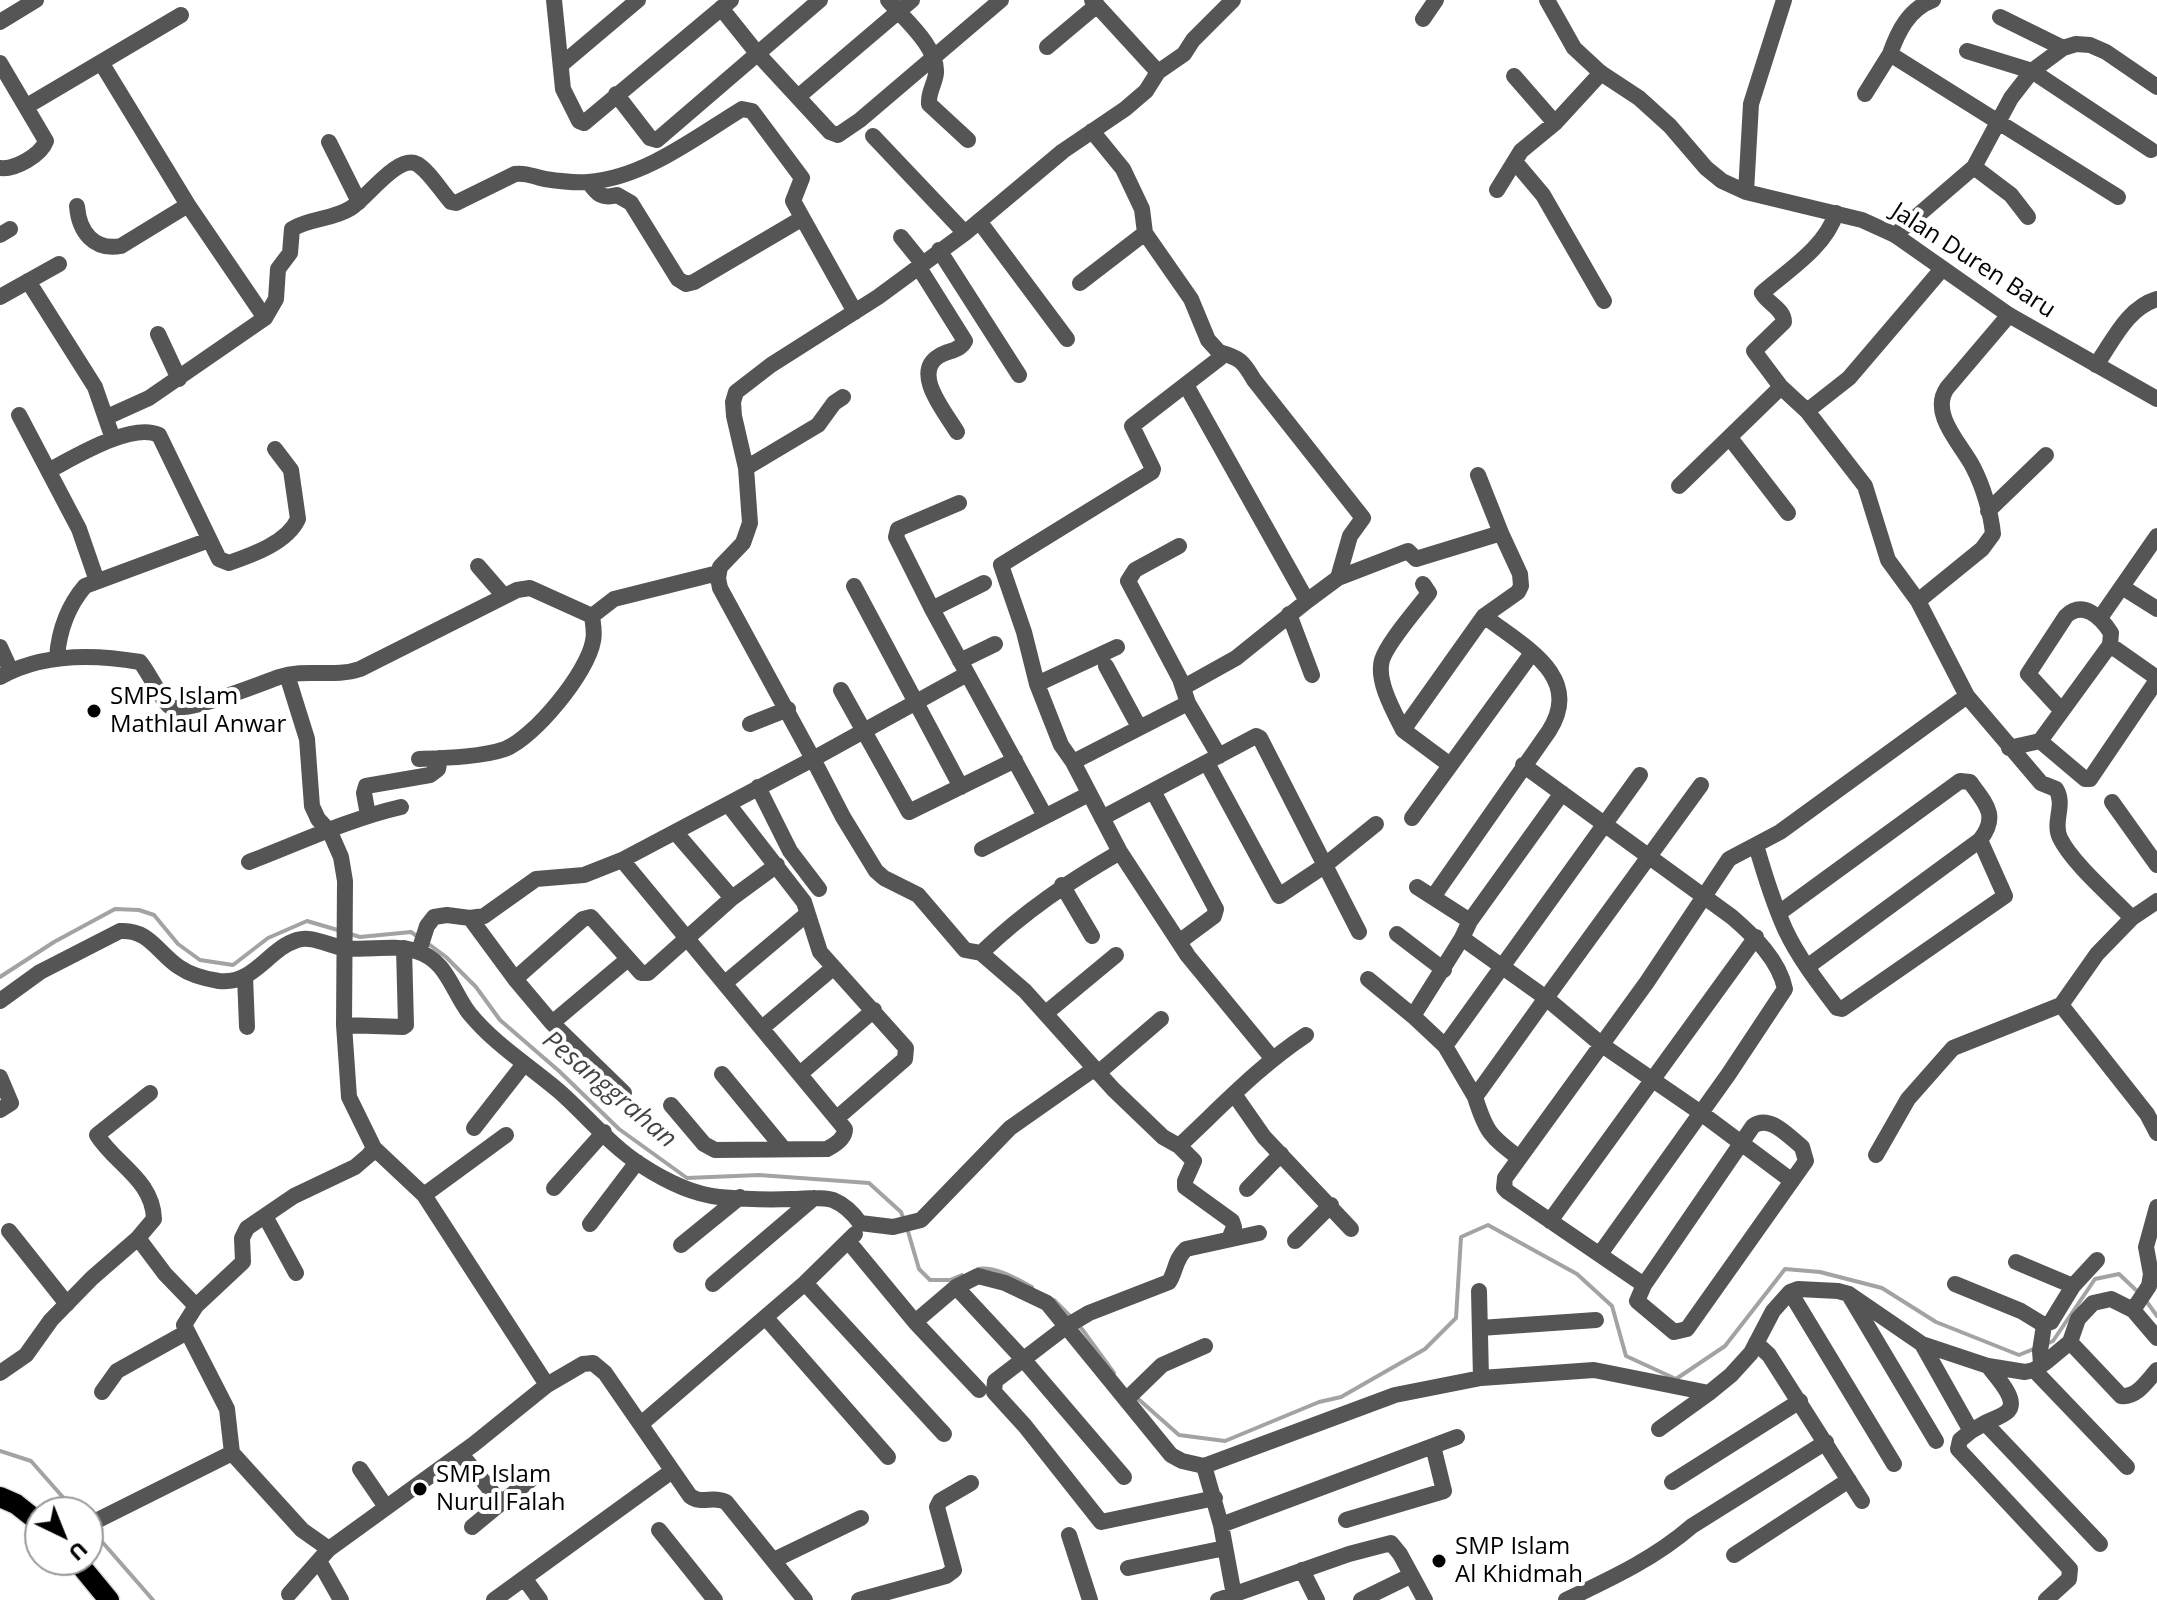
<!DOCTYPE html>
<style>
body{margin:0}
#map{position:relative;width:2157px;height:1600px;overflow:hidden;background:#fff;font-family:"Open Sans",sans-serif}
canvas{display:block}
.north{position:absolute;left:24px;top:1496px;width:80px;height:80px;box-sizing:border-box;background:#fff;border:2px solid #999;border-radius:50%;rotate:137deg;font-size:22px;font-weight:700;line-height:32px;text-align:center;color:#000}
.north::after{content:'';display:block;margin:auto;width:28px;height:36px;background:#000;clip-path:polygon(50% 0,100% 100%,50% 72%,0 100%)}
</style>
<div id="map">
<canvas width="2157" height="1600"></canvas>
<div class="north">U</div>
</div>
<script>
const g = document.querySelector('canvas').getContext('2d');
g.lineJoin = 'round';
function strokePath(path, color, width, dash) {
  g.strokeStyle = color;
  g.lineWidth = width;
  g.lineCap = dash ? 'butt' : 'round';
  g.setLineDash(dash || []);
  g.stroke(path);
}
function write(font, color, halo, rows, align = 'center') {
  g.font = font + ' "Open Sans",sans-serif';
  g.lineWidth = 8;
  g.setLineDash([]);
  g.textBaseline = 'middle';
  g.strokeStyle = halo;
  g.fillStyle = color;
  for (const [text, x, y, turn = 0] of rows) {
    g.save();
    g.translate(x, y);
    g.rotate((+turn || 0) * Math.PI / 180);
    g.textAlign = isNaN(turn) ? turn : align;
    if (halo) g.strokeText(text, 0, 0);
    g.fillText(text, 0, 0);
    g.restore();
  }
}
strokePath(new Path2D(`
 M350,934L360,937L411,932L418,937
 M426,942L446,957L476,987L500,1020L559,1071L619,1129L687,1178L759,1175L869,1183L901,1212L904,1220
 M0,977L54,942L115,909L139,910L154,915L178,944L200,960L233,965L268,938L307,921L341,931
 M907,1228L919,1269L930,1280H950L962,1275
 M978,1269C995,1266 1017,1279 1032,1287
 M2144,1298L2157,1316
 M1054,1300L1073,1319
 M1079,1325L1114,1373
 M2044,1345L2053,1341L2095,1279L2119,1274L2138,1292
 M1136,1397L1179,1435L1225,1441L1319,1402L1341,1397L1425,1349L1456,1318L1461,1237L1488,1225L1577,1274L1612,1306L1626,1356L1676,1379L1725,1346L1785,1269L1820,1272L1882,1288L1936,1322L2019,1355L2036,1348
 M0,1451L31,1461L76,1512
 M90,1528L153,1600`), '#a3a3a3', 4);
const primary = new Path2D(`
 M0,1497L16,1504L40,1523
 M76,1560L109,1600`);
strokePath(primary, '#dbdbdb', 23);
strokePath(new Path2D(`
 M554,0L563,89L579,121L584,123L731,0
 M888,0C904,19 938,47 936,73C935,84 928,92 929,104L968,140
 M1092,0L1158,72
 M721,8L757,53L830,132L838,135L860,120L1001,0
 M2000,17L2063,48
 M1423,19L1436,0
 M0,22L36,0
 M1047,47L1097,5
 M1967,51L2032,71L2151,150
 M1890,54C1898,31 1909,9 1933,0
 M0,63L46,141C41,155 15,170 0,168
 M102,64L188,205L265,318
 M561,65L638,0
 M1514,76L1555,123
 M616,94L650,138L657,140L820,0
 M1865,94L1890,54L2118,197
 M799,96L912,0
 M27,106L181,15
 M1092,131L1123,169L1142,209L1145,233L1191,299L1208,340L1219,352L1220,358L1132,426L1153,469L1152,472L1001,565L1024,632L1037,684L1061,745L1073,762L1120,852L1188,956L1272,1058
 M873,136L965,233
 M329,142L359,202
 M1516,163L1543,195L1604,301
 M1974,167L2011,195L2028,217
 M589,182C597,195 603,199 617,195L631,203L678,279L686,284L694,282L801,219
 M1497,190L1521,151L1555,123L1601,73
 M77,206C79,232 94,251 121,246L188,205
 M979,221L1067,339
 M0,235L10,229
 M1895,235L1974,167L2011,98L2032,71L2063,48L2076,44L2090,45L2106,52L2157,87
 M901,237L922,263
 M939,250L1019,375
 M918,266L965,341C960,351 949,350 939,356C911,373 946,413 957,432
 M1942,269L1849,378L1807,411L1865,486L1888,560L1918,601L1967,696L2041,783L2056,789C2066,805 2052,822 2060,838C2072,863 2112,897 2132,918
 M28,281L95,387L113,439
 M1080,283L1145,233
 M0,297L59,264
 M158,334L179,379
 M1219,352C1240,358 1243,361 1254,380L1363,518L1350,536L1338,578
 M2096,365C2113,341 2127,308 2157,299
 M1781,387L1754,351L1784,322C1784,309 1768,304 1762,293C1787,271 1826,247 1836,213
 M19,415L79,529L97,581
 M107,417L149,398L265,318L276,299L278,269L290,253L292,229C310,218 332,220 351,208C367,198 398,154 417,164C429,171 441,191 451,202L456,203L515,174C527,172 533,177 545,179C558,181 575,183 588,182C644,178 696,137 742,109L752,111L802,178L793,201L855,312
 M1730,438L1788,513
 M746,468L818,425L834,403L843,397
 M50,470C75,457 132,422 159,435L219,559L229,563C252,555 287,543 298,519L291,470L275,449
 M1478,475L1501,533
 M1679,486L1781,387L1807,411
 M959,503L898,529L896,537L932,609L1045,816
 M1988,511L2046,455
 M1179,546L1135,570L1128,581L1180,679L1188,703L1219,756
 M478,566L504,596
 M854,586L961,787
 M2122,587L2157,609
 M1307,601L1338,578L1408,551L1416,559L1501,533L1520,574L1521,586L1518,592L1484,616L1403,730L1450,765
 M1918,601L1982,549L1993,534C1991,513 1983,486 1973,467C1962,445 1929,414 1947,388L2009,315
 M932,609L984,583
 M1289,614L1312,675
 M592,616L614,599L718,573
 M2100,618L2157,536
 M2110,645L2157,678
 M0,647L11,671
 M57,657C59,631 68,606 85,586L209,540
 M960,661L995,644
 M1106,666L1139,727
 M967,674L813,759L843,817L876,871L884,878L918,895L965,950L981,953L1025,991L1113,1089L1163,1137L1179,1146C1221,1107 1259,1066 1306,1035
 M287,675L307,739L312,806L318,819L330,832L341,857L345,881L344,1025L349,1097L374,1148L424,1195L506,1135
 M0,677C42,653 94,654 140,662C149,672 163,704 171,707C188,713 260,684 279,677C306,668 334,678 360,669L517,590L530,588L592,616
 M1037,684L1117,647
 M1184,687L1236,658L1307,601L1186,385
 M841,690L909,812L1015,760
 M750,724L788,709
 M1403,730C1394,712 1376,681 1382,660C1387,643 1417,609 1429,593L1423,584
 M2040,741L2085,779H2090L2157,680
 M2009,748L2040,741L2110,645L2111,633C2101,617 2083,600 2066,616L2028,674L2062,711
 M419,759C444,758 482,757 505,749C534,738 588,672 593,641C595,633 593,624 592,616
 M1073,762L1188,703
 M1207,763L1279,896L1324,866L1376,824
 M1523,765L1732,917C1754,936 1779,960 1785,989L1728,1075L1600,1254
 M1701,785L1546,998L1602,1045L1701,1113L1792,1181
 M758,787L790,851L819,889
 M1153,791L1216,909L1214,916L1179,942
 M2112,802L2157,865
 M728,804L804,902L820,952L906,1048L905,1059L837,1118
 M368,815L364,793L366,786L430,775L438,769L440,758
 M1102,818L1256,736L1260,738L1359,932
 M1412,818L1532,653
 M676,833L732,898
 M1756,845C1764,873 1773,902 1785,929C1798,957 1818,983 1837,1008L1842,1009L2005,896L1980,840C1999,816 1986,804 1970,782L1960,781L1779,913
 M982,849L1089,794
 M622,860L845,1129C845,1139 835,1145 827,1149L715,1150L704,1144L671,1105
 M249,862C299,843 349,819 401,807
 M1062,885L1092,936
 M1417,887L1470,921
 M1433,897L1549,731C1584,676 1523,646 1484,616
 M2157,901L2132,918L2097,954L2061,1005L2147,1114L2157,1133
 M470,918L515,979L552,1023L628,959
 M1397,934L1444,970
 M1462,938L1413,1016L1445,1046L1640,775
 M419,951L427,926L434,917L447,915L470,918L484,916L536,879L584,875L622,860L813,759L720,588L718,578L720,567L743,543L750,523L746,468L734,416L733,402L736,392L771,365L878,297L965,233L1063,151L1125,109L1146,91L1158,72L1184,54L1193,40L1233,0
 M981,953C1025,911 1068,882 1120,852
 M1807,967L1980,840
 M245,976L247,1027
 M515,979L583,919L591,917L641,973H648L732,898L777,865
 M1368,979L1413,1016
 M725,983L807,914
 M0,1001L40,972L120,931C149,929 157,952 179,967C189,974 206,979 219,981C254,985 268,949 297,940C312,935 329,946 344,948C368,951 393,944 416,951C447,960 452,991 469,1013C495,1045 530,1066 560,1092C587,1116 611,1146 641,1165C664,1180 691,1194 719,1197C742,1199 767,1200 791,1199C806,1199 818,1196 833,1200C845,1205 853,1213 860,1223L893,1227L921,1220L1010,1128L1094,1069
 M1046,1013L1116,955
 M552,1023L624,1093
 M344,1025L403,1027L406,1025L404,948
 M762,1028L833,968
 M1445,1046L1475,1097
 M801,1073L874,1010
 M1098,1073L1161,1019
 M722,1074L783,1148
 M0,1077L11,1103L0,1110
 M1234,1094L1264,1137L1351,1229
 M474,1128L524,1064
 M1179,1146L1194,1161L1185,1181V1187L1232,1221L1234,1227L1229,1239
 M1876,1155L1908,1099L1953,1048L2061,1005
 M1519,1158C1490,1136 1486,1132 1475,1097L1546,998L1462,938L1470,921L1562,793
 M554,1188L604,1132
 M1247,1189L1281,1154
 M424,1195L547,1385
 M265,1216L296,1273
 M1550,1221L1756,937
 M590,1224L637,1162
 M9,1231L67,1304
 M138,1238L154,1219C153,1180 115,1164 97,1135L150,1093
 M848,1241L915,1322L956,1287L978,1276L1005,1283L1047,1303L1171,1455L1182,1461L1204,1466L1395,1395L1481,1378L1594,1370L1709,1393L1731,1375L1751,1353L1773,1311L1790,1292L1798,1289L1838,1291L1849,1294L1922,1344L1988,1366L2025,1372L2034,1370L2046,1362L2070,1342L2078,1319L2093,1303L2111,1299L2133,1310L2149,1286L2151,1274L2146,1247L2157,1207
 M1295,1241L1331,1205
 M681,1245L740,1197
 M2016,1262L2073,1286
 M805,1283L944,1434
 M713,1284L814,1198
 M1955,1284L2021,1311L2044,1325
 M1644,1285L1753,1126C1770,1114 1788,1136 1802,1147L1806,1161L1687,1329L1674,1332L1637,1301L1644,1285L1508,1192L1504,1188L1505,1178L1647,982L1729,859L1780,832L1967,696
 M956,1287L1023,1359L1124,1477
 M1479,1291L1481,1378
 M1790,1292L1894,1464
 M1849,1295L1936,1441
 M2133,1310L2157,1338
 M766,1318L888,1457
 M915,1322L979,1390
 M1480,1328L1596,1320
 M2070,1342L2121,1396C2137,1398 2147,1381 2157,1370
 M1756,1343L1769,1355L1862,1501
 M1922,1344L1971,1431L1960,1440L1958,1449L2070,1569L2069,1579L2046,1600
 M2041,1364L2040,1351L2044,1325L2051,1322L2073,1286L2097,1260
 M2034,1370L2127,1467
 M0,1373L26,1355L51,1320L92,1278L138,1238L165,1274L196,1306
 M102,1392L117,1371L187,1332
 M1126,1400L1162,1365L1205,1346
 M1985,1423C1991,1420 2003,1416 2008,1411C2019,1399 1995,1376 1988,1366
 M641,1424L805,1283L855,1234
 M1659,1429L1709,1393
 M1971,1431L1985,1423L2100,1544
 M1433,1446L1457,1437
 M461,1454L501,1503L538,1474
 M1204,1466L1221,1525L1234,1595
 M360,1469L386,1507
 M1672,1482L1800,1401
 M1215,1498L1101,1522L1025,1426L994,1392L995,1381L1067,1326L1089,1313L1169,1282C1176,1271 1175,1259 1186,1249L1259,1233
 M88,1525L232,1453
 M1221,1525L1433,1446L1444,1491L1346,1520
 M472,1527L501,1503
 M659,1530L715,1600
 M1069,1535L1090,1600
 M329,1549L302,1530L232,1453L227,1409L184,1325L196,1306L243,1262L242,1238L247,1228L294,1196L355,1167L369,1155L374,1148
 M1734,1555L1849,1480
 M774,1560L861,1518
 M319,1561L341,1600
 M1128,1568L1225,1548
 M1302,1570L1317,1600
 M524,1578L540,1600
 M289,1594L329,1549L474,1444L547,1385L583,1364L593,1363L605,1373L690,1496C702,1505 713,1495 726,1502L805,1600
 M494,1600L672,1471
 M859,1600L946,1576L954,1570L937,1507L940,1501L971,1483
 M1218,1600L1349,1554L1391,1543L1400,1554L1425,1600
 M1361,1600L1410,1576
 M1566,1600C1610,1579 1654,1559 1692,1526L1826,1442`), '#555', 16);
strokePath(new Path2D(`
 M1547,0L1574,48L1601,73L1639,98L1670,126L1706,168L1722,181L1746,192L1862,220L1895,235L2009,315L2157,399
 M1746,192L1751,104L1784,0`), '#555', 16);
strokePath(primary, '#000', 20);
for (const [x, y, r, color] of [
 [94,711,8,"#000"],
 [420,1489,8,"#000"],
 [1439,1561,8,"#000"]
]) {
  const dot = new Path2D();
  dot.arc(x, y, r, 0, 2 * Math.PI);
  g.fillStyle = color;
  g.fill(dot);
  strokePath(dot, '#fff', 3);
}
write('24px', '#000', '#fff', [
 ["Jalan Duren Baru",1973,261,33]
]);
write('24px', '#000', '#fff', [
 ["SMPS Islam",110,697],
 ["Mathlaul Anwar",110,725],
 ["SMP Islam",436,1475],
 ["Nurul Falah",436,1503],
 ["SMP Islam",1455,1547],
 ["Al Khidmah",1455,1575]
], 'left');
write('italic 26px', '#444', '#fff', [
 ["Pesanggrahan",609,1090,40]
]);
</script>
